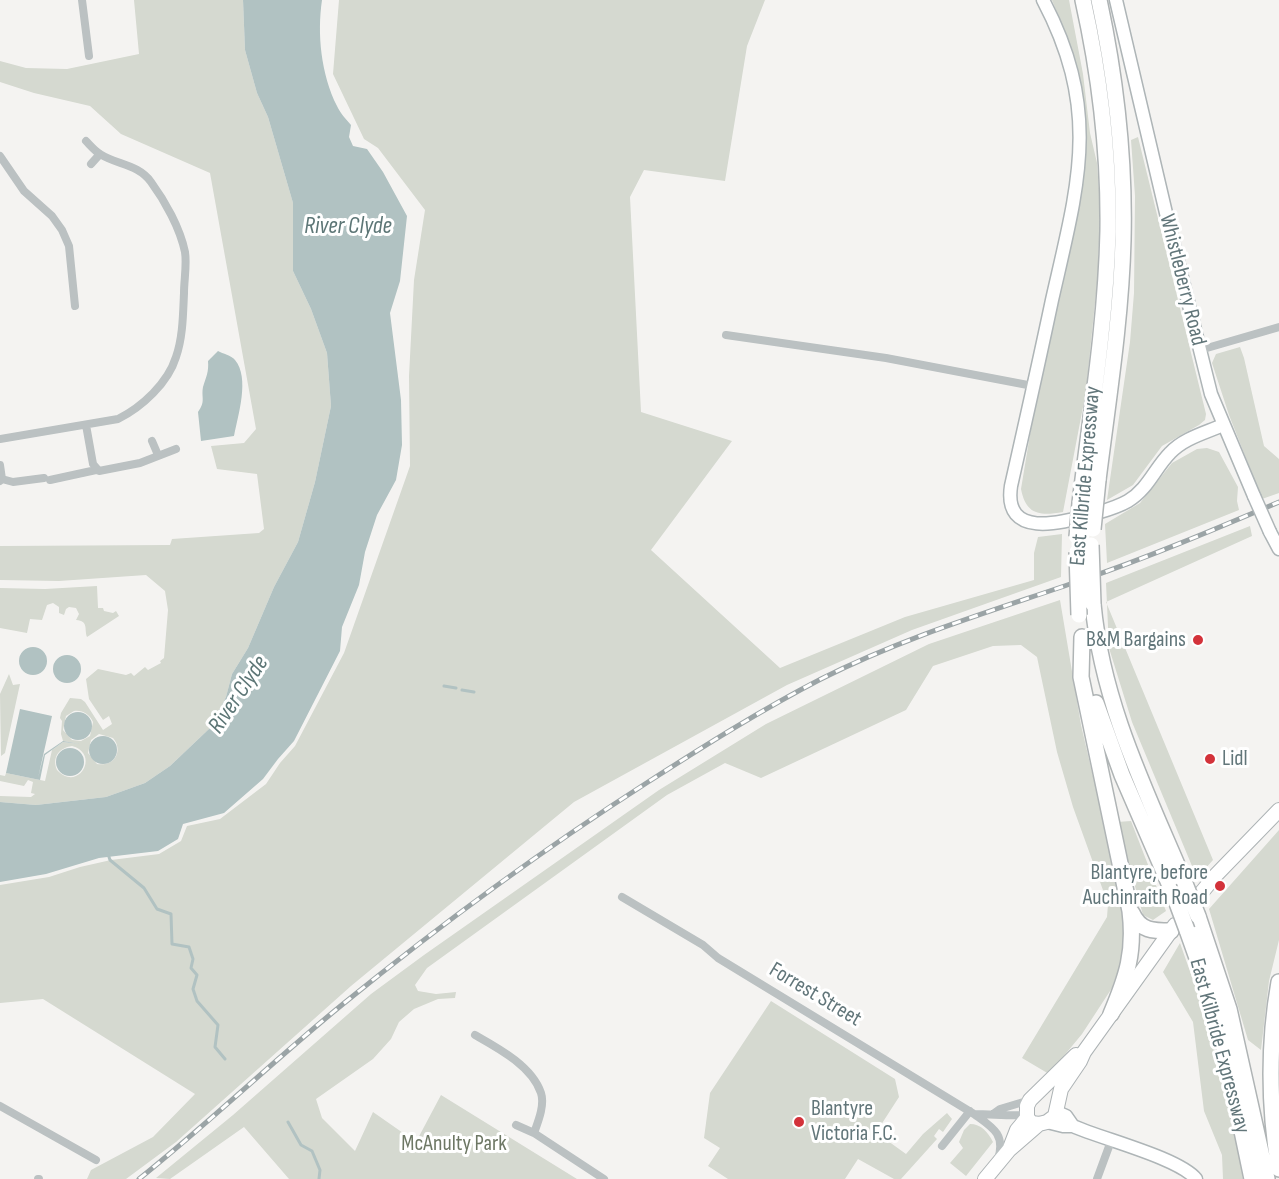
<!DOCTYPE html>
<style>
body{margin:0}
canvas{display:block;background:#f4f3f1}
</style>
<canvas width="1279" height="1179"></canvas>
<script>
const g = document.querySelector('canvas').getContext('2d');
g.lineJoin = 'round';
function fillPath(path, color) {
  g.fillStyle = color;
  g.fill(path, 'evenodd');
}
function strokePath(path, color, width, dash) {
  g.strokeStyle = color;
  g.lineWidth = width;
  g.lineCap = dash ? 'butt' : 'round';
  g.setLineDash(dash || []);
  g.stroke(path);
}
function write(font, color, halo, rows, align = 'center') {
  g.font = font + ' "Sofia Sans Condensed",sans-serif';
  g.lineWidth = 6;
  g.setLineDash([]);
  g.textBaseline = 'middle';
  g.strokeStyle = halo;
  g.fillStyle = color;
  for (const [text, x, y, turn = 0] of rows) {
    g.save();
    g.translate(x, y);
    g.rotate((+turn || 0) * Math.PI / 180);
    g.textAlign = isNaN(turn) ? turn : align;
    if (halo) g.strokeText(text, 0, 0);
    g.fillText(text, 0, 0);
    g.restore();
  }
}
fillPath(new Path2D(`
 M134,0H243L245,50L257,93L268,117L293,203V271L311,309L327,353L331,406L315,482L298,542L274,587L248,648L232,674L226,697L210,728L170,766L145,783L106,797L36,805L0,802V796L31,797L35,794L31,793L33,782L28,780L24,786L0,781V775L5,776L6,773L45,781L52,750L63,742L80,744L63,741L61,734L62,721L60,718L61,713L70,698L81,699L85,702L103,730L112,724L109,716L103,720L89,699L86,679L98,669L126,675L131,673L134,676L145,667L148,670L161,663L160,661L164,658L168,610L165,591L146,575L59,581L0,580V546L170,545L172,539L259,533L264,529L257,474L217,469L211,446L244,443L256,429L210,173L121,134L90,106L34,93L0,82V61L26,68L67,69L139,54ZM74,711C83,710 89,714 93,722L90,736L81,741L72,740L63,730L66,716ZM99,734L113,738C124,751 114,767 97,764L88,753L91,740ZM72,746C101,754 78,793 57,770C52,758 58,748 72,746Z
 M339,0H765L747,46L725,181L644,170L630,197L641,412L732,441L651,550L780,668L905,617L1034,580V553L1038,537L1062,534L1061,577L912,630L787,685L574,802L351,986L176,1142L126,1179H87L91,1170L153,1137L195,1094L43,999L0,1003V885L49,877L80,867L111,860L159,854L181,841L187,826L220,819L266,784L280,763L295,746L344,653L410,466L409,376L414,280L425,210L378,148L364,139L333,74Z
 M1052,0H1069L1083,74L1090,133L1097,163L1100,205L1098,273L1086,391L1063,512C1040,516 1026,515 1021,489L1039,380L1057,305L1084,170V112L1072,51Z
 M1138,137L1206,414L1205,420L1199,425L1162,446L1133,485L1107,500L1130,342L1134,293L1135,196L1131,140Z
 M1240,347L1244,358L1264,446L1279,459V493L1262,499L1229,415L1212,363L1216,354Z
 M1207,448L1219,452L1238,487L1237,501L1239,510L1107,563L1105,524L1140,503L1172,463L1197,449Z
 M1250,526L1252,536L1106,602L1213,860L1197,878L1132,722L1109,648L1106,583Z
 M97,586L98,608H103L104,611L113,613L116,611L119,616L87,637C84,629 89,621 76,620L79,614L76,608L69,607L66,609L64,615L59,613V607L53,603L47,605L42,620L30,619L27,633L0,628V588L45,589Z
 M1060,600L1081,725L1122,901L1125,951L1112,988L1082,1034L1049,1074L1022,1058L1107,917L1108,904L1073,807L1057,752L1037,657L1021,645L993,646L933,666L906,710L761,778L725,763L667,795L427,968L415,985L418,991L436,994L456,992L455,998L438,999L414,1009L399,1022L391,1039L373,1059L316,1099L322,1118L355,1151L373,1112L416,1142L441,1095L577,1179H289L244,1127L170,1179L156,1178L233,1115L371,994L424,955L659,790L766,724L929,644Z
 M9,674L13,685L20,684L5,753L1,756L0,694Z
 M1131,821L1166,911L1153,920L1143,915L1117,822Z
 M1279,830V940L1269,981L1261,1050L1248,1040L1209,909Z
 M1180,943L1206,1017L1229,1100L1243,1179H1223L1222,1155L1204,1111L1193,1022L1163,972Z
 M771,1001L895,1079L899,1097L879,1128L881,1136L906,1154L923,1134L947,1113L952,1119L943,1132L939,1129L934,1136L937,1139L901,1179H894L858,1159L845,1179H728L708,1166L720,1148L704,1138L710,1093Z
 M970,1124C981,1124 988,1132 993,1142L966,1176L950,1163L963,1148L959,1142L964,1130Z`), '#d5d9d0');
fillPath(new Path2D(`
 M243,0H322C317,34 321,74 337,106C340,113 346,119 351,125L349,137L353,146L367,149L383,172L407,216L400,281L390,313L401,400L402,445L396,480L377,515L365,552L359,585L342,627L340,651L294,741L278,759L263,779L224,813L183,824L178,839L158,851L99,858L46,874L0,882V802L36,805L106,797L145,783L170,766L210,728L226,697L232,674L248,648L274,587L298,542L315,482L331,406L327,353L311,309L293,271V203L268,117L257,93L245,50Z
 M218,351C223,354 231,355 235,360C250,378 238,415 234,436L201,441L198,412C206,401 201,398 203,387C206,377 209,372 208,361Z
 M19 661a14 14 0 1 1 28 0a14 14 0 1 1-28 0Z
 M53 669a14 14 0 1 1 28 0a14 14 0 1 1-28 0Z
 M20,709L52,716L38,778L44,754L63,741L80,744L63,742L45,755L40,780L6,773Z
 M64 726a14 14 0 1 1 28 0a14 14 0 1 1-28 0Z
 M89 750a14 14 0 1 1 28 0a14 14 0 1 1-28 0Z
 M56 762a14 14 0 1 1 28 0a14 14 0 1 1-28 0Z`), '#b1c2c2');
strokePath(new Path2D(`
 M444,686L456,688
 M462,690L474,692
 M108,854L110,860L144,888L157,909L171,914L172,944L189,947L193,959L191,968L197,975L193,989L197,1001L218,1025L215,1047L225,1059
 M288,1122L301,1145L312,1151L320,1170L319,1179`), '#b1c2c2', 3);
const secondary = new Path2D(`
 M1043,0C1102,112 1078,185 1052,300C1039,362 1025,424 1011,486C1003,539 1061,523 1090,515C1103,511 1116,508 1128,501C1148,489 1155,468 1170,453C1184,438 1205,433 1223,425
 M1116,0L1166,213L1211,394L1254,496
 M1270,532L1279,549
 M1057,1112L1066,1116L1073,1126
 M1047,1122L1063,1126H1073C1102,1139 1179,1158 1196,1179`);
const primary = new Path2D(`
 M1187,910L1216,875L1279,810
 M1039,1124L1032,1123L1027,1118V1106L1030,1100L1076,1055
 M1010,1148L1017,1130L1027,1118
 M985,1179L1009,1150L1039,1124L1047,1122L1055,1116L1061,1089L1080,1061L1084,1052L1175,925`);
const highway = new Path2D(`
 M1098,480C1108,400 1121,320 1123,240C1125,159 1116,79 1099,0
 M1080,503C1091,413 1106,322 1108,231C1109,153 1100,76 1083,0
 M1093,604C1102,703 1146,791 1184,881
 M1082,637L1081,677L1130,911C1135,952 1127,976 1111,1014
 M1096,703L1122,775L1174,895
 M1132,913C1140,931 1153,931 1171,931
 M1198,916L1229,1009L1267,1179
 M1187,930L1213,1003L1228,1064L1252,1179
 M1279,982C1268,1044 1269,1108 1279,1169`);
strokePath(secondary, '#aeb5b7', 15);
strokePath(primary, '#adb3b5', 16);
strokePath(highway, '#afb4b5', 18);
strokePath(new Path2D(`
 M82,0L89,56
 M0,156L24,191L52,216L62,230L69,246L75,306
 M91,164L100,154
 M726,335L886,358L1033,386
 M1200,350L1279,327
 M86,425L93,464L99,471L140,463L176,449
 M0,439L118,419C142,407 168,383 176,357C183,337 183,314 184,293C184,280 187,265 185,252C180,228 165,201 151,182C138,164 117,165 100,154C95,151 90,145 86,141
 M152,441L158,455
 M0,465L2,479L0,481
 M2,479L13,482L44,478
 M50,480L96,470
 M622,897L703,945L718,958L974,1114C992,1114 1008,1116 1026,1115
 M475,1035C498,1048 532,1066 541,1093C545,1105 538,1122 534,1133
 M0,1106L96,1160
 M974,1114C992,1127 1006,1134 998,1159
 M993,1114L1000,1109L1030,1100
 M516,1125L534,1133L604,1179
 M942,1146L970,1111
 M38,1179H39
 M1097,1179L1111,1141`), '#bbc1c2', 8);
strokePath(secondary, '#fff', 12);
strokePath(primary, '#fff', 14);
strokePath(highway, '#fff', 15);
const rail = new Path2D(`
 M139,1179C209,1123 274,1060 343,1004C440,925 542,850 648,782C704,746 761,710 821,679C904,637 992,611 1079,581C1147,558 1213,530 1279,502`);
strokePath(rail, '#9ba4a6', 5);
strokePath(rail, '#fff', 3, [9]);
const secondaryBridge = new Path2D(`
 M1254,496L1270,532`);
const highwayBridge = new Path2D(`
 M1093,529L1098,480
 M1077,537L1080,503
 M1091,545L1093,604
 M1077,552L1079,615
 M1184,881L1198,916
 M1174,895L1187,930`);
strokePath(secondaryBridge, '#aeb5b7', 15, []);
strokePath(highwayBridge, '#afb4b5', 18, []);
strokePath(secondaryBridge, '#fff', 12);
strokePath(highwayBridge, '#fff', 15);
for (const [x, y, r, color] of [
 [1198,640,6,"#d3323a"],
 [1210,759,6,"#d3323a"],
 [1220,886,6,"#d3323a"],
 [799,1122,6,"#d3323a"]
]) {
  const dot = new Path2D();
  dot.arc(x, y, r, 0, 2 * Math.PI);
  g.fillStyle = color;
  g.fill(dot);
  strokePath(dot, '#fff', 2);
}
write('22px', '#62767a', '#fff', [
 ["Whistleberry Road",1182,280,76],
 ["East Kilbride Expressway",1086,476,-85],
 ["Forrest Street",815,995,31],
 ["East Kilbride Expressway",1219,1046,75]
]);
write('22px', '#62767a', '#fff', [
 ["B&M Bargains",1186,640],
 ["Lidl",1222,759,"left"],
 ["Blantyre, before",1208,873],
 ["Auchinraith Road",1208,898],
 ["Blantyre",811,1109,"left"],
 ["Victoria F.C.",811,1134,"left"]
], 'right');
write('22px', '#6d7764', '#fff', [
 ["McAnulty Park",454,1144]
]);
write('italic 24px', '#5d7676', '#fff', [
 ["River Clyde",348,227],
 ["River Clyde",239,695,-56]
]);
</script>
